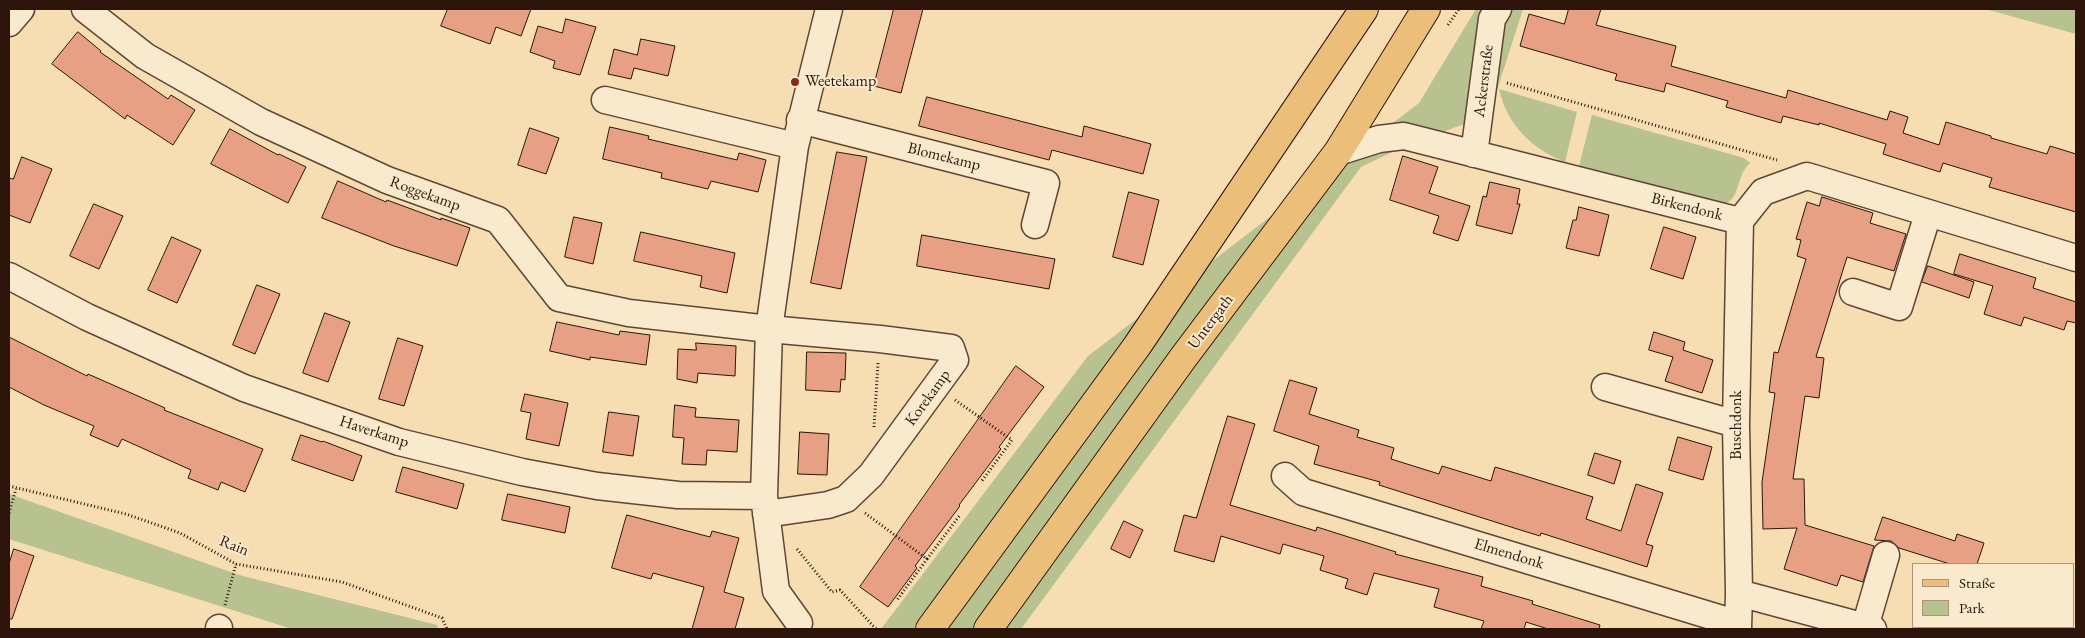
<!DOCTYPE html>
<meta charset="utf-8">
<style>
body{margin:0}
#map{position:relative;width:2085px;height:638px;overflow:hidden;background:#f6ddb2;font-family:"EB Garamond",serif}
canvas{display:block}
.frame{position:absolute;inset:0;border:10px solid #2c140a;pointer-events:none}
.legend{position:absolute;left:1912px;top:563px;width:162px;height:65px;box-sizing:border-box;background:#f9e9cd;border:1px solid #a7947f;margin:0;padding:6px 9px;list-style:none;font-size:15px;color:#2c140a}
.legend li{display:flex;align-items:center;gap:10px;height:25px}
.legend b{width:25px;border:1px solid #a7947f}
</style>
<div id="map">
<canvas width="2085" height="638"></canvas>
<div class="frame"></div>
<ul class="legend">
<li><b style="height:6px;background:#ebbe79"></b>Straße</li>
<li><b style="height:14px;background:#b7c290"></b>Park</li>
</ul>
</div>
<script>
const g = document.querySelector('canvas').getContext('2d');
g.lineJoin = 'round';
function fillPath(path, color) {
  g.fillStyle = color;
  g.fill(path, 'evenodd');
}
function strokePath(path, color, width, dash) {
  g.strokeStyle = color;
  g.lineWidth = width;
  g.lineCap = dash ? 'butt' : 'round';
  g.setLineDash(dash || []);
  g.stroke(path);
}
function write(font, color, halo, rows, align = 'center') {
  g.font = font + ' "EB Garamond",serif';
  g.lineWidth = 4;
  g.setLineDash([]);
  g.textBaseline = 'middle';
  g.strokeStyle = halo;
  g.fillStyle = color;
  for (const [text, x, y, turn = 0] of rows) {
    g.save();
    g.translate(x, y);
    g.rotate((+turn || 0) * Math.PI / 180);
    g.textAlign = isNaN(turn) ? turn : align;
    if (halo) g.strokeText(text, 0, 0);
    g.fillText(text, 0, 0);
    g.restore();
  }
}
fillPath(new Path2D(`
 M1476,9H1523L1489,115L1407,145L1361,167L1021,629H881L1088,356L1419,103Z
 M1985,9H2076V34Z
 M1499,89L1577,112L1565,162C1532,149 1507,125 1499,89Z
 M1592,115L1744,158L1750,163C1734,177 1742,206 1717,204L1579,166Z
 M9,494L239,575L437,625L438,629H292L9,539Z`), '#b7c290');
const building = new Path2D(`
 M448,9H531L521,36L496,27L490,44L441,26Z
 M894,9H923L901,93L874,86Z
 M1569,9H1601L1596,25L1676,46L1671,66L1786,98L1788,90L1887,120L1890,111L1908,117L1903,133L1939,145L1946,122L1991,136V138L2047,154L2050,146L2076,154V212L1989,187L1992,178L1943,163L1940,172L1883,154L1886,144L1819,123V125L1783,116L1781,123L1726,107L1728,101L1666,83L1664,92L1615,80L1617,74L1520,46L1529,14L1564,24Z
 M566,19L596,27L580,75L553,68L555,61L530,52L538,26L562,33Z
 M78,32L101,51L100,52L168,99L171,95L195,110L173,145L127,115L125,119L52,64Z
 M641,39L675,46L668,76L634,68L631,79L608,74L614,49L637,55Z
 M927,97L1082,137L1084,126L1151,144L1143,174L1052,150L1049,160L919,126Z
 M610,127L649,136L648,139L737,160L739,153L766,160L758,192L711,181L708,189L661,178L662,173L603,159Z
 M530,128L559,138L546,174L518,165Z
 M230,129L278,155L279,154L306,167L288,203L211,164Z
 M837,152L867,157L841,289L811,283Z
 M1403,156L1438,167L1429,193L1470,206L1458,241L1433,233L1439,216L1390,200Z
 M22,157L52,169L30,223L9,215V178L13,179Z
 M338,181L386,202L387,200L441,220V218L470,228L457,266L394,246L322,218Z
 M1490,182L1520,189L1517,204H1520L1512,234L1476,225L1483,196L1486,197Z
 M1129,192L1159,200L1143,265L1113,257Z
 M1822,197L1873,213L1870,223L1906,234L1894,271L1847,257L1816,357L1824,358L1819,398L1805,396L1793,479H1804L1805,525L1874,546L1863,582L1841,575L1837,586L1784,569L1797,528L1763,529L1762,482L1775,393L1769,392L1774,352L1778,353L1806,259L1797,256L1801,240L1796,239L1807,202L1819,206Z
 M94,204L123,216L99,269L70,256Z
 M1579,207L1609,215L1599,256L1566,248L1573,220H1576Z
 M574,217L602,223L593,264L565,257Z
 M1664,227L1696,237L1683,279L1651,269Z
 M641,232L735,253L727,293L700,287L702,276L634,261Z
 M922,235L1055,259L1049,289L917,266Z
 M172,237L201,250L177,303L148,290Z
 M1960,254L2036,278L2033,288L2076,302V323L2067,321L2064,330L2024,317L2021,326L1984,314L1993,286L1954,274Z
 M1928,266L1974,282L1969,298L1922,282Z
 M257,285L280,294L255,354L233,345Z
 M325,313L350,322L328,382L303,373Z
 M557,322L619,335L620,331L650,335L646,365L590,357V360L550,351Z
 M1654,332L1685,342L1683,350L1713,360L1702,393L1665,381L1673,357L1649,350Z
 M9,337L87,376L88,374L165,408L164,410L263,449L245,492L221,482L218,490L188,478L191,470L122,439L118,447L90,435L94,426L44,405L9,387Z
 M398,338L423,346L404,406L379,399Z
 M696,343L736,346L735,376L698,373L697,383L677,379L678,349L696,350Z
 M807,352L846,353L845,380L841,379L840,392L806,390Z
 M1016,366L1044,387L999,447L1001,449L959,505L960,506L915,566L917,568L888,607L860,587Z
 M1290,380L1317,388L1309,414L1359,430L1357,437L1394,448L1391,459L1439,474L1442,466L1491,481L1495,467L1522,475L1593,497L1586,519L1621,531L1636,484L1663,493L1646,544L1653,546L1647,567L1541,533L1540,536L1514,528L1379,485L1380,482L1314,464L1319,446L1274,431Z
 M525,394L568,403L559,446L526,439L531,413L521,411Z
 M675,405L696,408L695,417L739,420L737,452L707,450L706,465L682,464L684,438L673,437Z
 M609,412L639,416L633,456L603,452Z
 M1228,416L1255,424L1230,505L1316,531L1317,527L1396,552L1395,554L1483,577L1481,586L1533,601L1532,604L1600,625L1599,629H1548L1526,622L1524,629H1481L1484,621L1434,607L1439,589L1374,573L1367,595L1345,588L1348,579L1320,570L1324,556L1283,544L1280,554L1221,536L1214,562L1174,551L1184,515L1196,518Z
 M800,432L829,434L827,475L798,474Z
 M301,435L322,442L323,441L362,456L353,481L292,460Z
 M1678,437L1712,447L1703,480L1669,470Z
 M1595,453L1621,461L1614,484L1588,475Z
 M403,467L464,484L457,509L396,492Z
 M508,494L570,507L565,533L502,520Z
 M627,515L710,537L712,531L739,538L724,592L744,598L735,629H692L704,587L653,573L651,579L612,568Z
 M1883,517L1955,541L1957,534L1984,543L1977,564H1950L1899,548L1891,541L1875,540Z
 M1124,521L1143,530L1130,558L1111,549Z
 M14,549L34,556L12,619H9V564Z`);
fillPath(building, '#e8a085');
strokePath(building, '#2c140a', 1);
const minor = new Path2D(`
 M85,9L145,56L261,122L387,180L498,220L559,298L629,313L769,329L880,339L951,348L955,360L871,475L846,499L828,505L766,514
 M9,23L21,9
 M605,100L795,146
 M800,120L1046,183L1035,225
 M1338,152L1379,139L1404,136L1740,221L1763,192L1807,176L2076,258
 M1474,154L1492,19L1498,9
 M9,276L87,317L244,388L399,442L522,472L597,486L678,495L764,496
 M1853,292L1899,307L1928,214
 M1605,387L1736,424
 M1285,476L1303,492L1738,624
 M1739,593L1873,629
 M799,623L776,591L764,496L769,329L795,146L829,9
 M1865,627L1886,555
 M219,629V628
 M1738,629L1739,593L1736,424L1740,221`);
const major = new Path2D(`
 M930,629L1137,346L1364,9
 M988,629L1183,358L1338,152L1426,9`);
strokePath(minor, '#5e4634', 29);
strokePath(major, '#2c140a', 30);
strokePath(new Path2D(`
 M1448,25L1459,9
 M1507,83L1777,160
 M955,400L1012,440L981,482
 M874,427L878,363
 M9,486L126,514L180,533L236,564L342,582L442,618L447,629
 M9,513L16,489
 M865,513L927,559L897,600
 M797,549L832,592L840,590L876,629
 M927,559L960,515
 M225,605L236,564`), '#2c140a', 3, [1, 2.5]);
strokePath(minor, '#f9e9cd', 26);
strokePath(major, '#ebbe79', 28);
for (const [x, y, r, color] of [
 [795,82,5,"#8f2418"]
]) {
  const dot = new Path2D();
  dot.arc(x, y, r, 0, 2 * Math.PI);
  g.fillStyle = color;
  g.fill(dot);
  strokePath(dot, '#f9e9cd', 2);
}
write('16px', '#2c140a', '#f9e9cd', [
 ["Ackerstraße",1484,81,-83],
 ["Blomekamp",944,157,14],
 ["Roggekamp",425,194,20],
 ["Birkendonk",1687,207,14],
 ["Untergath",1211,322,-53],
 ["Korekamp",928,398,-54],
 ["Buschdonk",1737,425,-90],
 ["Haverkamp",374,432,18],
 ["Rain",234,546,22],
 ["Elmendonk",1509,554,17]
]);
write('16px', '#2c140a', '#f9e9cd', [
 ["Weetekamp",805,82]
], 'left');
</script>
